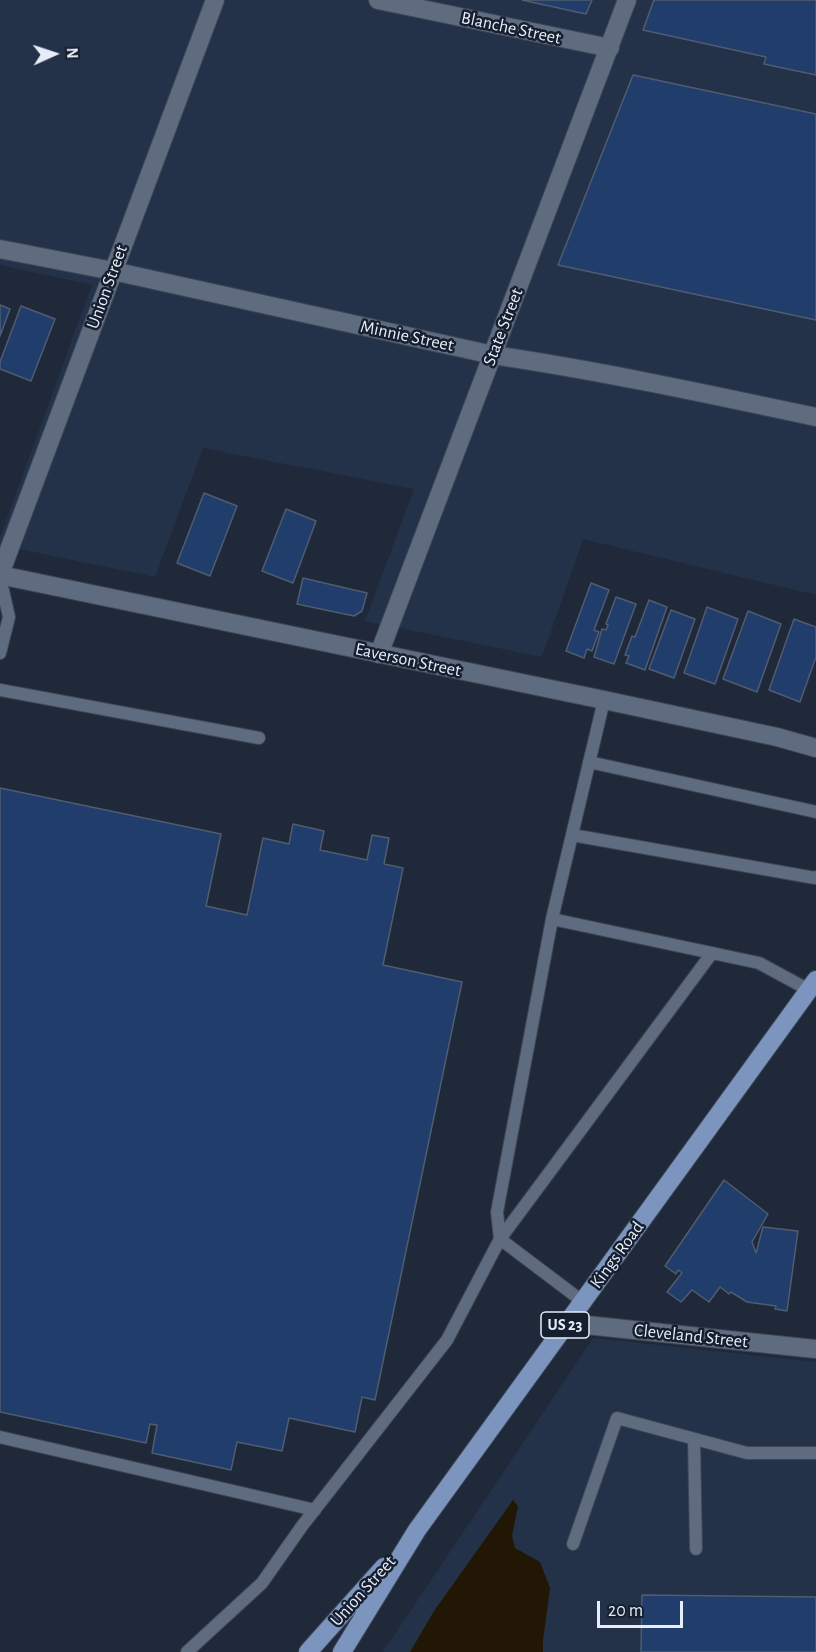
<!DOCTYPE html>
<style>
body{margin:0}
#map{position:relative;width:816px;height:1652px;overflow:hidden;background:#1f293a;font-family:"Alegreya Sans",sans-serif}
canvas{display:block}
.north{position:absolute;left:24px;top:24px;width:60px;height:60px;-webkit-text-stroke:4px #151f2f;paint-order:stroke;rotate:87deg;font-size:16px;font-weight:700;line-height:24px;text-align:center;color:#e6edf8}
.north::after{content:'';display:block;margin:auto;width:21px;height:27px;background:#e6edf8;clip-path:polygon(50% 0,100% 100%,50% 72%,0 100%)}
.scale{position:absolute;left:597px;top:1601px;width:86px;height:27px;box-sizing:border-box;border:3px solid #e6edf8;border-top:0;padding-left:8px;font-size:18px;line-height:21px;white-space:nowrap;color:#e6edf8;-webkit-text-stroke:4px #151f2f;paint-order:stroke}
</style>
<div id="map">
<canvas width="816" height="1652"></canvas>
<div class="north">N</div>
<div class="scale">20 m</div>
</div>
<script>
const g = document.querySelector('canvas').getContext('2d');
g.lineJoin = 'round';
function fillPath(path, color) {
  g.fillStyle = color;
  g.fill(path, 'evenodd');
}
function strokePath(path, color, width, dash) {
  g.strokeStyle = color;
  g.lineWidth = width;
  g.lineCap = dash ? 'butt' : 'round';
  g.setLineDash(dash || []);
  g.stroke(path);
}
function write(font, color, halo, rows, align = 'center') {
  g.font = font + ' "Alegreya Sans",sans-serif';
  g.lineWidth = 5;
  g.setLineDash([]);
  g.textBaseline = 'middle';
  g.strokeStyle = halo;
  g.fillStyle = color;
  for (const [text, x, y, turn = 0] of rows) {
    g.save();
    g.translate(x, y);
    g.rotate((+turn || 0) * Math.PI / 180);
    g.textAlign = isNaN(turn) ? turn : align;
    if (halo) g.strokeText(text, 0, 0);
    g.fillText(text, 0, 0);
    g.restore();
  }
}
fillPath(new Path2D(`
 M0,0H816V595L583,539L542,657L365,621L414,489L203,448L155,577L0,545V537L92,285L0,265Z
 M593,1338L816,1362V1652H383Z`), '#243249');
fillPath(new Path2D(`
 M513,1500L518,1506L512,1536L515,1548L540,1562L550,1588L543,1641V1652H410L434,1611Z`), '#221705');
const building = new Path2D(`
 M522,0H592L586,14Z
 M654,0H816V75L764,64L766,57L643,30Z
 M633,75L816,114V320L558,265Z
 M0,305L10,309L0,336Z
 M21,306L55,319L31,381L0,369V362Z
 M204,493L237,506L210,576L177,563Z
 M286,509L316,521L293,583L262,571Z
 M303,578L367,593L362,611L354,616L297,604Z
 M591,583L609,590L594,630L599,632L592,651L587,649L584,658L566,651Z
 M616,597L636,604L614,664L594,657L602,629L606,630L608,625L606,624Z
 M649,600L667,607L645,670L626,663L629,656L625,655L632,636L635,637Z
 M707,607L738,619L715,684L684,673Z
 M671,610L695,619L674,678L649,669Z
 M748,611L781,624L757,692L723,679Z
 M794,619L816,627V657L800,702L769,690Z
 M0,788L221,834L206,906L247,915L263,838L289,844L293,824L324,831L320,850L367,860L372,835L389,838L384,864L403,868L383,965L462,982L375,1400L362,1397L355,1432L289,1418L282,1451L237,1442L231,1470L152,1453L157,1425L150,1424L146,1443L0,1412Z
 M724,1180L768,1214L752,1242L756,1253L763,1227L798,1231L787,1311L775,1309L776,1306L747,1302L731,1292L729,1294L720,1287L709,1302L692,1290L681,1302L667,1292L682,1273L678,1270L676,1274L665,1266Z
 M642,1595L816,1597V1652H641Z`);
fillPath(building, '#203d6b');
strokePath(building, '#505c6f', 1.5);
const lane = new Path2D(`
 M0,577L9,617L0,653
 M0,690L259,738
 M589,762L816,812
 M572,835L815,878L816,877
 M552,919L604,700
 M582,1301L500,1239L497,1212L552,919L759,963L809,990
 M0,1437L315,1510
 M694,1440L696,1549
 M573,1544L617,1418L747,1453H816
 M187,1652L262,1583L302,1526L447,1340L500,1239L712,953`);
const street = new Path2D(`
 M378,0L610,48
 M0,249L113,271L493,355C601,371 708,394 816,417
 M0,574L215,0
 M379,654L627,0
 M567,1323L816,1349`);
const secondary = new Path2D(`
 M0,575L604,700L777,737L816,748`);
const primary = new Path2D(`
 M308,1652L384,1567
 M342,1652L417,1530L816,980`);
strokePath(lane, '#3d4655', 14);
strokePath(street, '#3d4655', 20);
strokePath(secondary, '#3d4655', 20);
strokePath(primary, '#3d4655', 20);
strokePath(lane, '#5f6b7f', 12);
strokePath(street, '#5f6b7f', 18);
strokePath(secondary, '#5f6b7f', 18);
strokePath(primary, '#7b95bf', 18);
for (const [x, y, w] of [
 [565,1325,48]
]) {
  const box = new Path2D();
  box.roundRect(x - w / 2, y - 13, w, 26, 4.5);
  g.fillStyle = '#151f2f';
  g.fill(box);
  strokePath(box, '#e6edf8', 1.5);
}
write('bold 16px', '#e6edf8', null, [
 ["US 23",565,1325]
]);
write('18px', '#e6edf8', '#151f2f', [
 ["Blanche Street",511,28,12],
 ["Union Street",107,287,-70],
 ["State Street",503,327,-69],
 ["Minnie Street",407,336,12],
 ["Eaverson Street",408,660,12],
 ["Kings Road",617,1255,-54],
 ["Cleveland Street",691,1336,6],
 ["Union Street",363,1591,-48]
]);
</script>
